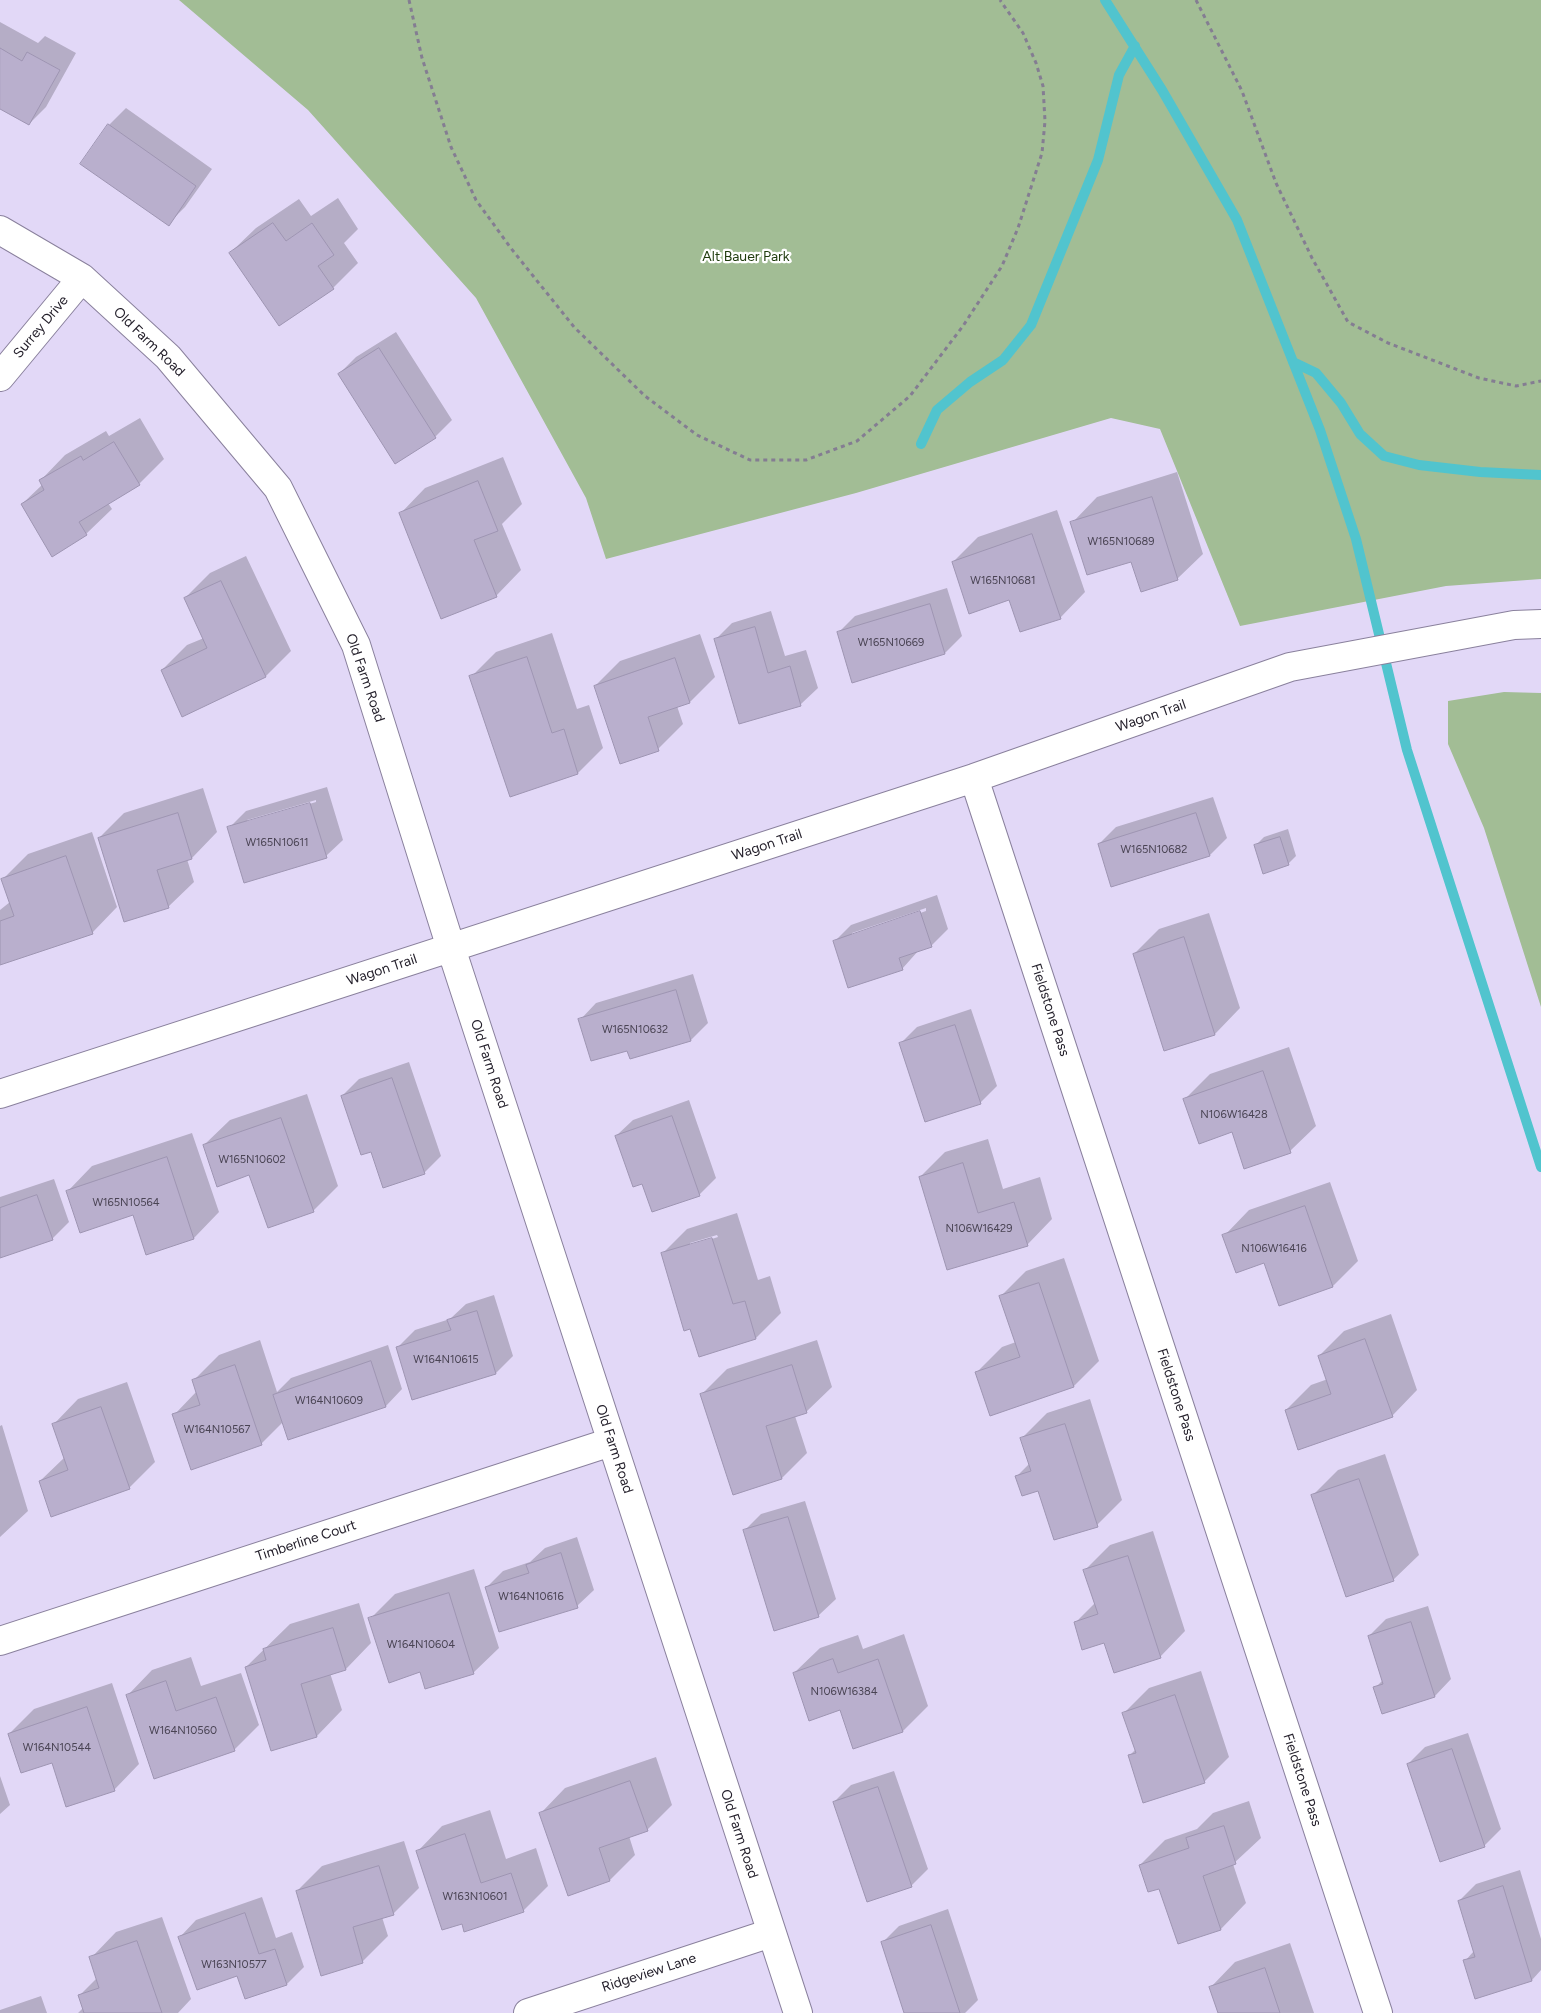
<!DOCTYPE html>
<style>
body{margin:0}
canvas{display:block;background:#e2d8f7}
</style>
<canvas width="1541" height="2013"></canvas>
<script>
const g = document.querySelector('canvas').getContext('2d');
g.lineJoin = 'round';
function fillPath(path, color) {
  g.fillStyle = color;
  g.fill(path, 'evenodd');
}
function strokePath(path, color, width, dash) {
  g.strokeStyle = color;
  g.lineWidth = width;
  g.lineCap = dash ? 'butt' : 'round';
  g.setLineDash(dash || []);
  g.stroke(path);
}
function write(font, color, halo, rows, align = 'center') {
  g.font = font + ' Figtree,sans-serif';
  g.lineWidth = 4.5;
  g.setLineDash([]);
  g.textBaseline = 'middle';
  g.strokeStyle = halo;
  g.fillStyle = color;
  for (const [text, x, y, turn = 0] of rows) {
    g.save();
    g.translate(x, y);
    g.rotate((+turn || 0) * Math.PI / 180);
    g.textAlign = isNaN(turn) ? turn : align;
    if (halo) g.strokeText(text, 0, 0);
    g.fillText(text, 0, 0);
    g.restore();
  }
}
fillPath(new Path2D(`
 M179,0H1541V579L1446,586L1240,626L1160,429L1111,418L856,493L606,559L586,498L476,298L308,110Z
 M1504,692L1541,693V1007L1484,828L1448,744V701Z`), '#a2bd95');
fillPath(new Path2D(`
 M0,22L38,43L45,36L76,53L46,107L29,124L0,108Z
 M126,108L212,169L185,207L168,224L109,125Z
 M338,198L358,229L344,243L358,263L333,288L230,253L256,228L299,199L311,216Z
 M396,332L452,420L435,437L396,462L339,374L356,357Z
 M140,418L164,459L139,484L108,503L112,509L86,534L22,504L42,485L40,481L65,455L106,431L109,436Z
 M503,457L522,504L502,524L521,570L496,596L400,514L425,488Z
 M1177,472L1203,554L1177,579L1132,560L1072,523L1097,497Z
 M1057,510L1085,592L1060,618L1010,599L953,562L978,537Z
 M246,556L291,651L266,676L162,670L187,645L204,638L185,598L210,573Z
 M947,588L962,636L945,653L838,633L855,616Z
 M771,611L785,656L806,650L818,688L801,704L740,722L715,640L732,623Z
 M552,633L577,709L589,705L603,748L578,773L471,677L496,652Z
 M700,634L715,677L690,702L677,706L683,724L658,749L595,686L620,661Z
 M327,787L343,840L326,856L229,828L246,811ZM316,800V802L247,823V820Z
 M203,788L217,832L192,858L187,859L194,882L168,907L99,838L124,813Z
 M1213,797L1227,838L1210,855L1112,886L1099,844L1116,827Z
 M1288,829L1296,856L1288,864L1256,845L1264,837Z
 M92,832L117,907L92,933L0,964V910L10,902L3,879L28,854Z
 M937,895L948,929L931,946L919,950L902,969L834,942L851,925ZM926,908V911L852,936V933Z
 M1209,913L1240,1008L1215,1034L1165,1050L1134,954L1159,929Z
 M693,974L708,1023L691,1040L631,1058L628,1049L580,1020L596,1003Z
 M971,1009L997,1086L980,1103L900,1044L917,1027Z
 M1289,1047L1316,1126L1290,1151L1233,1130L1185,1099L1210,1074Z
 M409,1062L441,1156L424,1173L372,1151L342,1096L359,1079Z
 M307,1094L338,1186L313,1211L204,1145L230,1120Z
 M689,1100L716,1178L699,1195L616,1136L633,1120Z
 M192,1133L219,1212L194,1238L147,1253L134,1214L67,1192L92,1166Z
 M988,1139L1003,1189L1040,1177L1052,1219L1027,1245L920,1177L945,1152Z
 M54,1179L69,1222L52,1239L0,1257V1197Z
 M1330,1182L1358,1261L1333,1286L1280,1305L1265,1262L1224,1236L1249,1210Z
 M737,1213L758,1280L770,1276L781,1313L756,1338L690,1328L662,1254L687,1229ZM717,1235L718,1237L690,1246V1243Z
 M1064,1258L1099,1361L1074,1386L977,1372L1002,1347L1016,1342L1001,1296L1026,1271Z
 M494,1295L513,1356L496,1373L398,1347L415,1330L450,1319L466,1304Z
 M1391,1314L1417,1390L1392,1416L1286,1410L1311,1385L1328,1379L1319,1356L1344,1331Z
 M260,1340L277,1392L291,1378L388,1345L402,1389L386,1406L283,1422L261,1444L174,1415L197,1391L194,1380L219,1355Z
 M817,1340L832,1387L806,1412L795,1416L807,1453L782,1478L733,1493L702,1394L727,1369Z
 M127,1382L155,1462L130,1487L52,1515L40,1481L65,1457L53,1425L78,1399Z
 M1090,1399L1122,1500L1097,1525L1017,1476L1030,1463L1022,1438L1047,1413Z
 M2,1425L28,1511L0,1537V1426Z
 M1385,1454L1419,1555L1393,1580L1313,1495L1338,1470Z
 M805,1501L836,1599L819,1615L775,1629L744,1531L761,1514Z
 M1153,1531L1185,1631L1160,1657L1105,1642L1075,1623L1095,1603L1085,1570L1110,1545Z
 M577,1537L594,1590L577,1606L486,1588L503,1571L530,1562L545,1548Z
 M474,1569L499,1648L473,1673L421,1671L370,1619L395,1594Z
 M359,1603L371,1643L346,1669L330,1673L342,1710L317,1736L272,1750L246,1667L290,1624Z
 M1428,1606L1451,1679L1435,1696L1375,1688L1383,1680L1369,1636L1386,1619Z
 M904,1634L928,1706L903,1731L854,1748L841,1709L794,1673L820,1648L858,1635L863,1649Z
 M191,1657L201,1686L241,1673L259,1725L234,1750L127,1696L152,1670Z
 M1201,1671L1229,1757L1204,1782L1129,1756L1136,1749L1124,1713L1149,1688Z
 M112,1683L139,1764L114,1790L52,1761L9,1734L34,1709Z
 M1468,1733L1501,1829L1484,1846L1408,1764L1425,1747Z
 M656,1757L672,1805L647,1830L629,1836L635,1855L610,1880L540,1814L565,1788Z
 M894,1771L928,1869L911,1886L834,1802L851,1785Z
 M0,1776L10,1805L0,1814Z
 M1249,1801L1261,1838L1233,1864L1246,1903L1221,1929L1179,1943L1160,1887L1140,1865L1165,1840L1197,1829L1213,1813Z
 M490,1810L506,1859L536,1848L548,1886L523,1911L462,1922L417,1852L442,1826Z
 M404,1841L419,1888L393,1914L382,1917L388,1936L362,1962L297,1891L322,1866Z
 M1520,1870L1541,1939V1970L1532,1980L1476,1997L1465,1961L1474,1951L1459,1901L1476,1884Z
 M262,1897L276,1938L292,1932L304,1967L287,1984L246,1998L238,1974L180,1937L196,1920Z
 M948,1909L978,2000L965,2013H906L882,1943L899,1926Z
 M162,1917L191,1999L178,2013H78L83,2008L79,1996L97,1978L91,1958L116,1932Z
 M1290,1943L1314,2013H1219L1210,1988L1235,1962Z
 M41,1996L47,2013H0V2010Z`), '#0003');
strokePath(new Path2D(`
 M1105,0L1162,90L1237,220L1320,430L1356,539L1407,750L1541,1167
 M1293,362L1316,373L1341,403L1360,434L1384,456L1419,465L1480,472L1541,475
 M921,444L937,410L970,382L1003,360L1031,325L1098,160L1119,75L1135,46`), '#51c4ce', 10);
const building = new Path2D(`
 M0,48L22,61L27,52L60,70L29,125L0,109Z
 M108,124L196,186L169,226L80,164Z
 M273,223L286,241L312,223L334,255L318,266L334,289L279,326L229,253Z
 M379,348L436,438L395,464L338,374Z
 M114,442L140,485L79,522L87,535L52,557L21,504L44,490L39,480L81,456L83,460Z
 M478,481L498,531L474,540L497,597L441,619L399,513Z
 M1152,497L1178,580L1141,592L1131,562L1087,575L1070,522Z
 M1032,534L1061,619L1020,632L1009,600L969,614L952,562Z
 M221,581L266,677L182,717L161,670L207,648L184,598Z
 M930,604L945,654L852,683L837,632Z
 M755,627L768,673L790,666L801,706L739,724L714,639Z
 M527,657L552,733L564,729L578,774L510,797L469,676Z
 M675,658L690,703L648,717L659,751L620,764L594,686Z
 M310,803L327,858L244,883L227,827Z
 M178,813L192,859L157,870L169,908L124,922L98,838Z
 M1196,813L1210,856L1111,887L1098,844Z
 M1280,837L1289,865L1263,874L1254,845Z
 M66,856L93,934L0,965V921L14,916L1,879Z
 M920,911L932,947L899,958L903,970L848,988L833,941Z
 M1184,937L1215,1035L1164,1051L1133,954Z
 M676,990L691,1041L630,1059L627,1051L591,1061L578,1019Z
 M955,1025L981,1104L925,1122L899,1043Z
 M1263,1071L1291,1153L1244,1169L1232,1132L1199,1144L1183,1099Z
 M392,1078L425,1174L383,1188L371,1152L361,1155L341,1096Z
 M672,1116L700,1196L652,1212L642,1184L633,1187L615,1136Z
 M281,1118L314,1212L268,1228L249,1175L217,1187L203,1145Z
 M167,1157L194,1239L146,1255L133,1215L80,1233L66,1191Z
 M963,1163L978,1213L1014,1202L1028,1246L947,1270L919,1177Z
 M37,1195L53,1240L0,1258V1208Z
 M1305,1206L1333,1287L1279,1306L1264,1263L1236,1273L1222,1235Z
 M712,1238L733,1304L745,1301L756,1339L699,1357L690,1329L684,1331L661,1253Z
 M1039,1283L1074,1387L990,1416L975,1372L1020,1357L999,1296Z
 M477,1311L496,1374L412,1400L396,1347L451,1330L447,1320Z
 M1365,1339L1393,1417L1298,1450L1285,1410L1331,1394L1318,1356Z
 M371,1361L386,1407L288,1440L273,1395Z
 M235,1365L262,1445L191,1470L172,1414L200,1405L192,1380Z
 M792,1365L807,1413L766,1426L782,1479L733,1495L700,1394Z
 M101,1407L130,1489L51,1517L39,1481L68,1470L52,1424Z
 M1065,1424L1098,1527L1054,1540L1038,1491L1022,1496L1015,1476L1031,1471L1020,1438Z
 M1359,1479L1394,1581L1346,1597L1311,1495Z
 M788,1517L819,1617L774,1631L743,1530Z
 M561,1553L578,1608L499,1632L485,1587L529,1573L526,1565Z
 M1128,1556L1161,1658L1114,1673L1104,1643L1082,1650L1074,1622L1098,1614L1083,1570Z
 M449,1593L474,1674L425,1689L420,1672L389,1683L368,1618Z
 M1411,1622L1435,1697L1382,1714L1373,1687L1383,1684L1368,1636Z
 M333,1628L346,1670L301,1684L317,1737L271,1751L245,1667L266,1660L263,1649Z
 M833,1659L838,1673L878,1659L903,1732L853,1749L840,1710L809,1721L793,1673Z
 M166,1681L176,1711L216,1697L235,1751L154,1779L126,1695Z
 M1175,1695L1205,1783L1143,1803L1128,1755L1136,1753L1122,1713Z
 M87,1707L115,1791L66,1807L52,1763L21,1773L8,1734Z
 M1452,1749L1485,1847L1440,1862L1407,1764Z
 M630,1781L648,1831L599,1848L610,1881L568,1896L539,1813Z
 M878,1787L912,1887L867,1902L833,1802Z
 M1224,1826L1236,1864L1203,1876L1221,1930L1178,1944L1159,1889L1148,1892L1139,1865L1189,1848L1186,1838Z
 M465,1834L481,1883L511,1873L524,1912L464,1932L462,1924L442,1930L416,1851Z
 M379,1866L394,1915L353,1927L363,1963L321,1976L296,1891Z
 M1503,1886L1532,1981L1475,1999L1463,1960L1475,1957L1458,1901Z
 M245,1913L259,1954L275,1949L287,1985L245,1999L237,1976L197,1990L178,1937Z
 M931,1925L960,2013H904L881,1942Z
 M137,1941L162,2013H84L78,1995L99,1988L89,1957Z
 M1265,1968L1280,2013H1218L1209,1987Z`);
fillPath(building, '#b9afcd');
strokePath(building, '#9e95b2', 1);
const minor = new Path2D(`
 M0,230L82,278L168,357L278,488L356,645L451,948L798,2013
 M0,377L82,278
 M974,778L1378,2013
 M0,1094L974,778L1290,667L1514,625L1541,624
 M0,1641L611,1442
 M528,2013L771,1933`);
strokePath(minor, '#8a819d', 30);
strokePath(new Path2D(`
 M409,0L422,58L451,147L476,200L510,247L574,327L645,396L697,435L750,460H806L857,441L910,396L963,326L1002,266L1018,228L1042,153L1045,121L1043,86L1036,63L1023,33L1000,0
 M1196,0L1242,91L1276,183L1312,258L1348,322L1388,343L1479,378L1516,386L1541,381`), '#847d92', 3, [4, 4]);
strokePath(minor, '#fff', 28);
write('11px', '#4a4454', null, [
 ["W165N10689",1121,542],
 ["W165N10681",1003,581],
 ["W165N10669",891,643],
 ["W165N10611",277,843],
 ["W165N10682",1154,850],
 ["W165N10632",635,1030],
 ["N106W16428",1234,1115],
 ["W165N10602",252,1160],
 ["W165N10564",126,1203],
 ["N106W16429",979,1229],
 ["N106W16416",1274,1249],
 ["W164N10615",446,1360],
 ["W164N10609",329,1401],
 ["W164N10567",217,1430],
 ["W164N10616",531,1597],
 ["W164N10604",421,1645],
 ["N106W16384",844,1692],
 ["W164N10560",183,1731],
 ["W164N10544",57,1748],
 ["W163N10601",475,1897],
 ["W163N10577",234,1965]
]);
write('14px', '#1f3b0d', '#fff', [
 ["Alt Bauer Park",746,257]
]);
write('14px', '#25212c', '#fff', [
 ["Surrey Drive",41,327,-50],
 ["Old Farm Road",149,342,44],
 ["Old Farm Road",365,678,71],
 ["Wagon Trail",1151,716,-19],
 ["Wagon Trail",767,845,-18],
 ["Wagon Trail",382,970,-18],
 ["Fieldstone Pass",1050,1010,72],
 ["Old Farm Road",489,1064,72],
 ["Fieldstone Pass",1176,1395,72],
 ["Old Farm Road",614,1449,72],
 ["Timberline Court",306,1541,-18],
 ["Fieldstone Pass",1302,1780,72],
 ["Old Farm Road",739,1834,72],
 ["Ridgeview Lane",649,1973,-18]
]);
</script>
